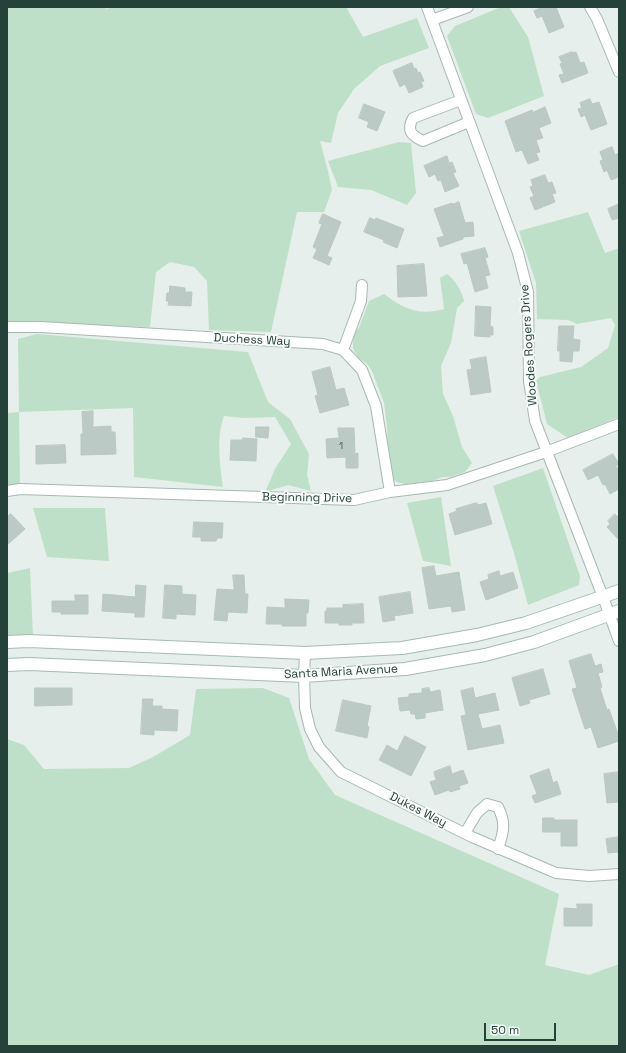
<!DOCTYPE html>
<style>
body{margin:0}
#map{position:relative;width:626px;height:1053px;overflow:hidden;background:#e6efeb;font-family:"Space Grotesk",sans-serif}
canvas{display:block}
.frame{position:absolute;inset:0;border:8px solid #24423a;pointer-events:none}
.scale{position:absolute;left:484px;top:1023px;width:72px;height:18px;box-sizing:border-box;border:2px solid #24423a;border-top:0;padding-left:5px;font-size:12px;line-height:14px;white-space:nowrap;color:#24423a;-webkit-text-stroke:3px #f7fbf9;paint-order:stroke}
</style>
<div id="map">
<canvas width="626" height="1053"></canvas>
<div class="frame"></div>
<div class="scale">50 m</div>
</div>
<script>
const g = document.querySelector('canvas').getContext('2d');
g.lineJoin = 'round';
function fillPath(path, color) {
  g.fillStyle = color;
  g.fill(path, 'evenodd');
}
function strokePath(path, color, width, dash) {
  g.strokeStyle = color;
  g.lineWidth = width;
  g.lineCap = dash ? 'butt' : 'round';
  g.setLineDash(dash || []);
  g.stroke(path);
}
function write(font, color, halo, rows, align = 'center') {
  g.font = font + ' "Space Grotesk",sans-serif';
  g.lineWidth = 4;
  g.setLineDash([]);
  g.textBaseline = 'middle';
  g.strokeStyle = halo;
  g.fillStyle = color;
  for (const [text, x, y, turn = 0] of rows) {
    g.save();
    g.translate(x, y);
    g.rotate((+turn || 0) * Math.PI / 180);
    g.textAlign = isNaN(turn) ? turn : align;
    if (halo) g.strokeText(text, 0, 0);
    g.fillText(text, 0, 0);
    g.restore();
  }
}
fillPath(new Path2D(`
 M7,7H102L108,9L109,7H346L363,37L417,18L429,48L380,66L354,89L338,113L331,143L320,141L328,171L332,190L324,212H297L271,332L209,330L207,281L194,267L170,262L156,272L150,327L7,323Z
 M501,7H509L528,37L544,96L488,118L476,114L447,36L455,26Z
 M399,142L411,143L416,193L407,205L371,190L338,187L328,161Z
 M588,212L605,253L619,248V417L568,438L547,424L536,381L540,377L581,367L608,348L615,325L611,318L577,324L568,320L537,319L536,283L519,231Z
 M447,274C455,280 462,291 464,301L457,308L451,343L441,366L443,394L453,416L462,447L472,463L465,472L450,477H442L428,483L424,482L413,486L397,482L394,480L388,460L387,427L384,403L372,371L367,364L358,357L353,349V333L359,328L369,301L384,294C404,309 419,316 444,309L440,278Z
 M37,334L248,352L268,402L290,419L309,454L307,475L311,491L288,485L265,492L275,469L291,444L275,417L244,418L224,416C216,438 220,464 223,487L134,477L133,408L19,412L20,485L7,486V413L19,412L18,339Z
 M543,468L580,576L579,585L528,605L514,553L493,486Z
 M441,497L451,566L423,561L407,503Z
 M33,508H105L109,561L47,557Z
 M30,568L33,637L7,638V573Z
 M263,688L289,698L309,759L335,795L559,894L545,965L589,975L619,964V1046H7V739L24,745L44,769L129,768L153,757L190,735L196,689Z`), '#bfe0c8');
const building = new Path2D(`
 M544,7H556L564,27L549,33L542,16L537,18L534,11Z
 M572,52V53L576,52L580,63L584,62L588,73L562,83L559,75L564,74L560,64L562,63L559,57Z
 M412,63L414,69L416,68L418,73L420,72L424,81L421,82L423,87L409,93L405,84L400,87L393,71Z
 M590,99L592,104L599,102L607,124L591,130L585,115L581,117L578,109L582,108L580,103Z
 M364,104L385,112L377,131L367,127L369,122L359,118Z
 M545,107L551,123L539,128L543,138L536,140L540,152L536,153L539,160L528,164L522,150L516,152L505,121L532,110L533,112Z
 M612,147L615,155L619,153V177L611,180L607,170L604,172L600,161L603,160L600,152Z
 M447,156L449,163L452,162L456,172L453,173L459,186L445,192L441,180L438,181L435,174L429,177L424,166Z
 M545,175L548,183L552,182L556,193L552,194L555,202L535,210L530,198L534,196L530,187L533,186L531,180Z
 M459,202L465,223L473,222L474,236L463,237V239L440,247L437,238L444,236L434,209L452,203L453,204Z
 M619,204V218L612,220L608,209Z
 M323,214L341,222L327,256L332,258L329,265L313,258L317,249L313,247L322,224L319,223Z
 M370,218L375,220L376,218L404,229L397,248L383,242L384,240L364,232Z
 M485,248L488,257L485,258L490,275L485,276L488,288L475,292L467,263L464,264L461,254Z
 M424,264L427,296L398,297L397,266Z
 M170,286L185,288V292H192L191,306L168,305L169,301H166L167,293H169Z
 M476,306L491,307L490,326L493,327V335H490V337L475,336Z
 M559,326H574L573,339L580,340L579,351H573L572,362L560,361V351H558Z
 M486,357L491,392L471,395L467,370L472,369L470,360Z
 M330,367L336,390L344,388L349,405L320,413L315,396L318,395L312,372Z
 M93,411V427L111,426V432H115L116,454L81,455V434H83L82,412Z
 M256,427H269L268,438L256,437Z
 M338,428H354L355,454L358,453V468H346V457L327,458L326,439L339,438Z
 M243,438L257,439L256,461L230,460L231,440H243Z
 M65,445L66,463L36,464V446Z
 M613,454L619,464L616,466L619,471V489L610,494L605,484L603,485L598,475L588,480L583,470Z
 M477,503L478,505L486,503L492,524L455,535L449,514L457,511L456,509Z
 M11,514L25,529L7,545V517Z
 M615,514L619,518V540L607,527L610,524L608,521Z
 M194,522L223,523L222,538H217L216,541H201V537H193Z
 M434,566L436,576L459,572L465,610L452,612L451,606L429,609L422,568Z
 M499,571L500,576L513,572L518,588L486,600L480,582L489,579L488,575Z
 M233,575H244L245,594H248L247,613L228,612L227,621L214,620L217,589L234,590Z
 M136,585L146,586L144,617H135V613L102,611L103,594L135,597Z
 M165,585L182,586V594L196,595L195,615L176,614V619L163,618Z
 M410,592L413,613L394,616L395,620L383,622L379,597Z
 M75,595H88V614H61V612H52V601H75Z
 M285,599L309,600L308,613H306V626H282V624H266L267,607L285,608Z
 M363,604L364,623H352V625H339V623H325V611H327V608H343V605Z
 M591,654L595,666L601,664L603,672L598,673L602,687L600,688L607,710L609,709L619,737V741L598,748L591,727L585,729L572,689L577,688L569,661Z
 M543,669L550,694L529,700L530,703L520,706L512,678Z
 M35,688H72V705L35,706Z
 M429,688L430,692L440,690L443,710L425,713V718L416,719L415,714H411L410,710L400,711L398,698L409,697V694L422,693V689Z
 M473,688L475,698L495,693L499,710L478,714L482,729L500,725L504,743L468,750L461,716L466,715L461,691Z
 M143,699H153L152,706H162V709L178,710L177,731L154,730V735L141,734Z
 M343,700L371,706L367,726L369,727L367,738L336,731Z
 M405,736L426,747L411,776L379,760L387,745L397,751Z
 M450,766L452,774L463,770L468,783L459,786L460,789L450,792L449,790L435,795L430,782L436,780L434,772Z
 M549,769L553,783L557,781L561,794L535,803L532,796L537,794L530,776Z
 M619,772V802L607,803L604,774Z
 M543,818H554V820H577V846H561V832H543Z
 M619,837V852L608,853L606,839Z
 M577,904H592V926H564V908L577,909Z`);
fillPath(building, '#bbcac4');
strokePath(building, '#b8c9c2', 1);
const street = new Path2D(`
 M427,7L518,253L528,292L529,381L535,421L603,597L619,641
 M590,7L597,19L619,72
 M432,20L468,7
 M461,100L413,118C406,131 412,136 423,141L469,122
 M7,327H41L323,344L343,350L362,370L376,406L390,492
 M343,350L361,301L362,285
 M7,491L20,489L354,500L390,492L447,485L546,452L619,424
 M305,653L304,676L305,708L310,729L319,747L341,772L472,837L556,873L589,876L619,874
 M465,833L477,813L487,804L498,807C506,823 504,831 498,849`);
const secondary = new Path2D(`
 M7,642L29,641L305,653L402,648L477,635L526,623L619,591
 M7,665L29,664L304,676L405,669L485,655L534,642L619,611`);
strokePath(street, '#a8b8b2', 12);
strokePath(secondary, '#a4bbb3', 14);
strokePath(street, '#fff', 10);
strokePath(secondary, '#fff', 12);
write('10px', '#4a645c', null, [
 ["1",341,446]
]);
write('12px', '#24423a', '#f7fbf9', [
 ["Duchess Way",252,340,3],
 ["Woodes Rogers Drive",529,345,-94],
 ["Beginning Drive",307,498,1],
 ["Santa Maria Avenue",341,672,-3],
 ["Dukes Way",418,810,27]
]);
</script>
